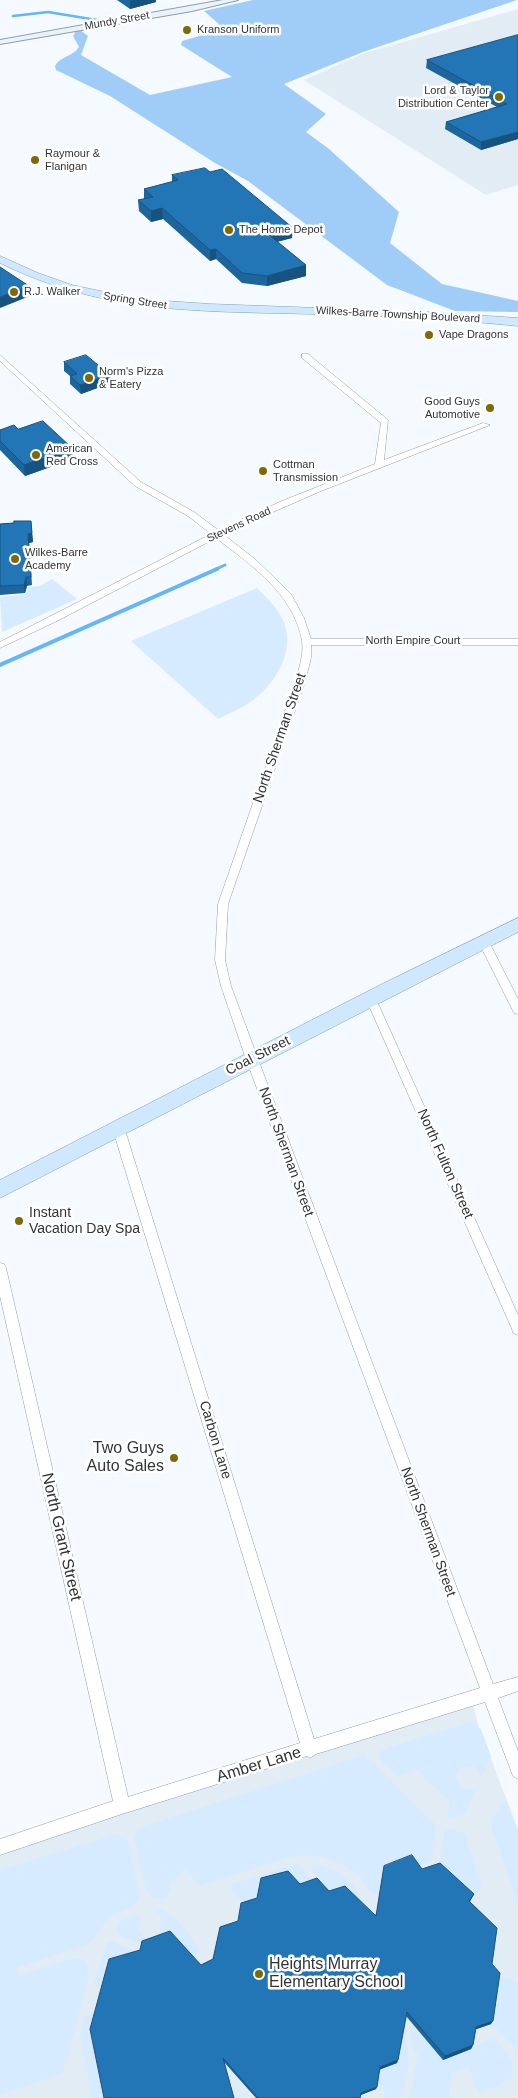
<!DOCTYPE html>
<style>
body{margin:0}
canvas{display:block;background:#f4faff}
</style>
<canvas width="518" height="2098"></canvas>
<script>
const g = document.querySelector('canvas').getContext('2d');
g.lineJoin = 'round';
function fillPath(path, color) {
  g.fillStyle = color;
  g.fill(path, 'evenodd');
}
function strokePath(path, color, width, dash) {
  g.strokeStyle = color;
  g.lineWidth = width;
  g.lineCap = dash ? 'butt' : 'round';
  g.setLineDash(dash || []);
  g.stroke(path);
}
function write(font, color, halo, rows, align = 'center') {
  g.font = font + ' Arial,sans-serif';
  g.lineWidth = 5;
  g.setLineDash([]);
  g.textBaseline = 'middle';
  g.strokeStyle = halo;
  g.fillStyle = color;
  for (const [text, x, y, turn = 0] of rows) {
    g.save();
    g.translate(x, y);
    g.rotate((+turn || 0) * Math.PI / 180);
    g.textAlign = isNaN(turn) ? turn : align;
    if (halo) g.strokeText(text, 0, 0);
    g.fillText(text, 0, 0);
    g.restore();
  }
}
fillPath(new Path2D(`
 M518,9V185L486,195L304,80L365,53Z
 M472,1702L479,1727L518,1830V2098H0V1849Z`), '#e2ecf5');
fillPath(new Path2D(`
 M52,579L77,599L2,632L0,597L26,594L28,587L40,586Z
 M257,588C266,597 276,606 282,618C297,649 277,682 252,701C243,708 229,713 218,719L131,641Z
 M470,1722L481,1729L491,1756L481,1778L474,1766L461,1767L455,1778L463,1790H475L465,1814L447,1819L450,1802L417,1770L398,1776L379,1759L381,1750Z
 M364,1755L437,1826L431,1862L383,1870L378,1897L368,1889L358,1874L341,1864L322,1857L303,1855L286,1858L200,1886L185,1869L168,1885L171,1890L165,1899L154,1898L147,1891L134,1840L138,1830L141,1827Z
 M507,1801L518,1830V1903L492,1830V1820L503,1802Z
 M445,1828L465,1833L482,1887L472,1899L439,1867Z
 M117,1834L128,1841L140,1897C130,1912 124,1907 111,1917C101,1925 97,1937 87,1945L16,1968L18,1976L73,1958L82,1959L87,1966L89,1975L63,2073L0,2095V1870Z
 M297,1864L311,1878V1881L257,1902L241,1901L232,1891V1884Z
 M313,1864C335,1867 359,1880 360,1904L329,1895L324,1885L311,1871Z
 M159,1909C171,1911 196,1939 199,1951L194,1961L155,1936L159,1934L162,1920L154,1910Z
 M140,1914L137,1929L146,1939L140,1945L118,1934C113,1919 129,1918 140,1914Z
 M112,1941L134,1951L135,1954L102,1992L94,1983L107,1942Z
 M498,1977L516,1981L518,1983V2050L491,2024Z
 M96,2013L104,2098H92L80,2036L85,2016Z
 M408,2023L435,2050L472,2047L494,2038L512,2060V2081L509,2079L500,2083L499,2086L478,2093L469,2067L452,2073L449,2095L452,2098H409L418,2054L414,2052Z
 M402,2031C413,2056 409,2073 400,2098H383L385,2091L377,2083L379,2070L397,2063Z`), '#d6ebff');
fillPath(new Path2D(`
 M253,0H517L363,52L284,84L326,114L306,132L329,149L399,212L390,243L442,284L518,301V312L455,311L387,285L248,181L215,163L110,96L56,70L55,66C60,56 73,57 79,47L73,36L76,31L80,30L88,36L81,55L150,95L232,77L181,45L182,41L213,32L221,26L204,11Z`), '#a0cdf7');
strokePath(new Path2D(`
 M13,16L48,12L103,21L149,14`), '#65b5f9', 2.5);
strokePath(new Path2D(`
 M214,570L225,565`), '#65b5f9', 3);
strokePath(new Path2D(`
 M0,665L217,569`), '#65b5f9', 4);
const minor = new Path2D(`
 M302,354H308L388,420L384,460L483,423L490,425L321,491L223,534L256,560L291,594L304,618L311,639H518V645H311V658L305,682L228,904L225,960L231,986L258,1059L493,1684L518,1677V1691L498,1698L518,1751V1779L513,1776L485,1702L316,1754L310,1758L307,1756L122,1814L0,1855V1839L113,1801L0,1296V1263L4,1264L6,1268L128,1797L300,1743L113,1130L115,1127H123L125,1130L314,1739L480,1688L246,1059L221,986L215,960L218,904L295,682C299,669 304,654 302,641C294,594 251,565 216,538L59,620L0,648V642L211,534L188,516L135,486L0,361V355L141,482L194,512L218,530L282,501L375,464L381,423L302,358Z
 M483,937L487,938L518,999V1014L514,1013L478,941Z
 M371,995L376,999L518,1315V1335L513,1333L512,1329L366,999Z`);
const secondary = new Path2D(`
 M223,0H238L192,11L0,44V40Z`);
const primary = new Path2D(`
 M0,256L38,273L72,285L138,299L210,304L430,312L518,318V326C449,319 380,316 310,314C199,311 103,314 0,263Z
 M518,918V932L0,1198V1180L382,984Z`);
strokePath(minor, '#969ca2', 1);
strokePath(secondary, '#969ca2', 2);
strokePath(primary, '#849fb7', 1);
fillPath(minor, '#fff');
fillPath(secondary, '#e8f3fe');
fillPath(primary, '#d0e8fd');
fillPath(new Path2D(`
 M117,0H156V2L130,9Z
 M518,35V139L481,150L445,129L446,122L497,107L426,68L427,60Z
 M172,175L292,238L277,242L306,265V276L267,286L242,283L216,259L210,261L163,219L151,222L139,211L138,200L144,199V189L172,182Z
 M64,362L110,375L111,383L81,394L70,384V376L64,371Z
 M0,430L73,459L25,476L0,450Z
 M31,521L33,542L29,543L32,585L27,586L25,593L0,595V524Z
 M422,1869L474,1894L470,1902L492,1964L491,2024L476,2029L473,2045L471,2049L443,2060L406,2016L397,2063L380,2069L376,2089L361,2095L360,2098H256L224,2062L104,2098L201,1965L213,1959L238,1921L300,1884L329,1891L375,1915Z`), '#1d659d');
fillPath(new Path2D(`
 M136,0H156V2L130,9V1Z
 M518,132V139L481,150V142Z
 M162,208L163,219L151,222V211Z
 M293,228L292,238L267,244L268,234Z
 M216,249V259L210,261V250Z
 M306,265V276L267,286V276Z
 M29,286L30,296L0,308V297Z
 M110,375L111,383L81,394L80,385Z
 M72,448L73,459L25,476L24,465Z
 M32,533L33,542L29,543L32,585L28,534Z
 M26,577L27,586L25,593L24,585Z
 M493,2021L491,2024L474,2030L476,2027Z
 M473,2045L471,2049L443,2060L445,2056Z
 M398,2060L397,2063L379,2070L380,2067Z
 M377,2087L376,2089L360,2095L361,2093Z`), '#18537f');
const building = new Path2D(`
 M518,35V132L481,142L446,122L507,104L427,60Z
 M205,168L210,172L222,169L293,228L268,234L306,265L267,276L242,273L216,249L210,250L162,208L151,211L138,200L153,197L144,189L178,180L172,175Z
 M0,267L29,286L0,297Z
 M86,355L110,375L80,385L70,376L77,374L64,362Z
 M43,421L72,448L24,465L0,441V430L14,425L18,429Z
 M14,521H31L32,533L28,534L31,577H26L24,585L0,586V524L14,523Z
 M412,1855L422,1869L440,1863L474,1894L469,1901L497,1928L492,1964L500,1973L493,2021L476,2027L473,2045L445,2056L407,2012L398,2060L380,2067L377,2087L361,2093L360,2098H258L223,2058L234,2098H104L90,2029L109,1959L140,1950L142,1941L170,1931L201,1965L213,1959L220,1927L238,1921L241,1903L257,1898L261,1878L288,1871L300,1884L317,1878L329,1891L345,1886L376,1916L384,1866Z`);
fillPath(building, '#2276b6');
strokePath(building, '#18537f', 1);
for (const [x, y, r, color] of [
 [187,30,5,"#7e6a03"],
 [499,97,5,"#7e6a03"],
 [35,160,5,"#7e6a03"],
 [229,230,5,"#7e6a03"],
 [14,292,5,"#7e6a03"],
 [429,335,5,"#7e6a03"],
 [89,378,5,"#7e6a03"],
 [490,408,5,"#7e6a03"],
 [36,455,5,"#7e6a03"],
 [263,471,5,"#7e6a03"],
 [15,559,5,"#7e6a03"],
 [19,1221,5,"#7e6a03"],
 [174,1458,5,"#7e6a03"],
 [259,1974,5,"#7e6a03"]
]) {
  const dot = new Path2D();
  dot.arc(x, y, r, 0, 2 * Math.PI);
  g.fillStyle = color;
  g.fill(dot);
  strokePath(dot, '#fff', 2);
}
write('11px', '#313437', '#fff', [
 ["Mundy Street",117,21,-10],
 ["Spring Street",135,301,9],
 ["Wilkes-Barre Township Boulevard",398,315,3],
 ["Stevens Road",239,525,-25],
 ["North Empire Court",413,641]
]);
write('11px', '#313437', '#fff', [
 ["Kranson Uniform",197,30],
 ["Lord & Taylor",489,91,"right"],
 ["Distribution Center",489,104,"right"],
 ["Raymour &",45,154],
 ["Flanigan",45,167],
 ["The Home Depot",239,230],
 ["R.J. Walker",24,292],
 ["Vape Dragons",439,335],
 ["Norm's Pizza",99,372],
 ["& Eatery",99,385],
 ["Good Guys",480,402,"right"],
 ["Automotive",480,415,"right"],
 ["American",46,449],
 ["Red Cross",46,462],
 ["Cottman",273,465],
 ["Transmission",273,478],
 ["Wilkes-Barre",25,553],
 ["Academy",25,566]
], 'left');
write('14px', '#313437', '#fff', [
 ["North Sherman Street",280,738,-71],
 ["Coal Street",258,1056,-27],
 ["North Sherman Street",286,1152,70],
 ["North Fulton Street",445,1164,66],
 ["Carbon Lane",215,1440,73],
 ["North Sherman Street",428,1532,70]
]);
write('14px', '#313437', '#fff', [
 ["Instant",29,1213],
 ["Vacation Day Spa",29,1229]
], 'left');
write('16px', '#313437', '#fff', [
 ["Two Guys",164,1449],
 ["Auto Sales",164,1467],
 ["Heights Murray",269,1965,"left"],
 ["Elementary School",269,1983,"left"]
], 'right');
write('16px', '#313437', '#fff', [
 ["North Grant Street",61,1537,77],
 ["Amber Lane",259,1765,-17]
]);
</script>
